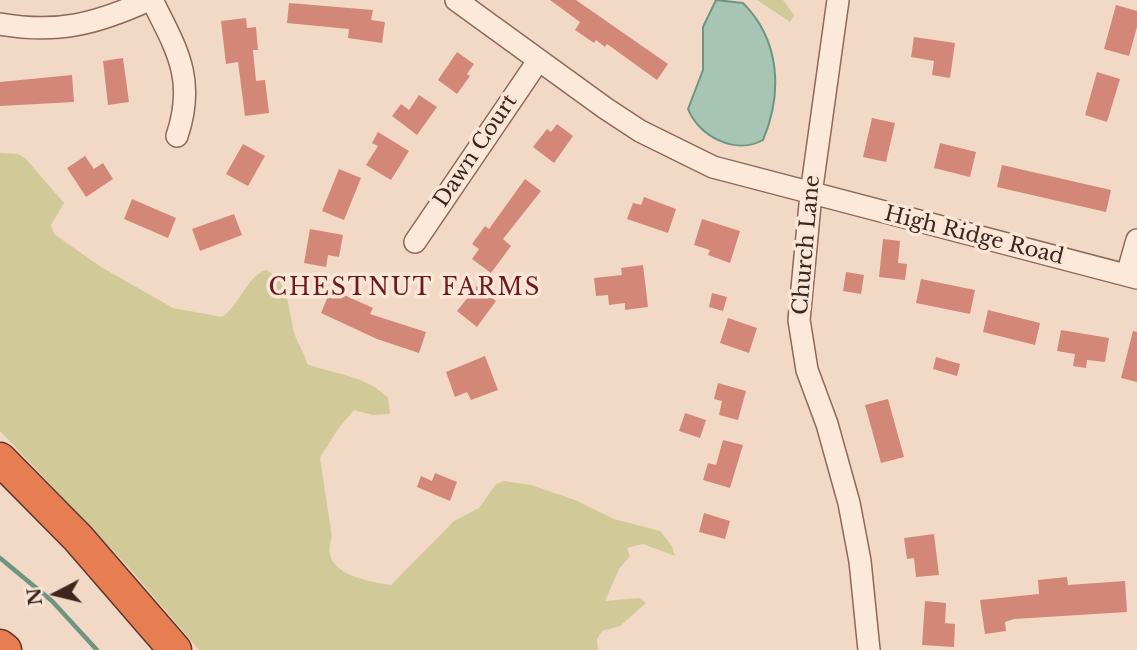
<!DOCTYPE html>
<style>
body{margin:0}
#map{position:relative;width:1137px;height:650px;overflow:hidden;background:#f2d9c6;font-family:"Libre Baskerville",serif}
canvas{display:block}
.north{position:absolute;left:21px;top:559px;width:70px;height:70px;-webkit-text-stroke:5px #f9e6d6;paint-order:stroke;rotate:263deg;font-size:19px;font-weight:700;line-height:28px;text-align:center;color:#3e261e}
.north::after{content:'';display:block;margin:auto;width:24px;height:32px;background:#3e261e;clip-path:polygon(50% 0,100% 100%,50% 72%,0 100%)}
</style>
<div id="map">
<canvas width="1137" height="650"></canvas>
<div class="north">N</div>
</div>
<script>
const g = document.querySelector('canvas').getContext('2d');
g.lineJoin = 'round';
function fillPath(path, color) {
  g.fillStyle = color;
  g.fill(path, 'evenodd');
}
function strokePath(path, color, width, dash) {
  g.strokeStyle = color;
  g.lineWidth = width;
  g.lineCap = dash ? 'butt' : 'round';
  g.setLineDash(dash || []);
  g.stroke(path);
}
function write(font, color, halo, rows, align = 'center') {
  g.font = font + ' "Libre Baskerville",serif';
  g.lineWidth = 7;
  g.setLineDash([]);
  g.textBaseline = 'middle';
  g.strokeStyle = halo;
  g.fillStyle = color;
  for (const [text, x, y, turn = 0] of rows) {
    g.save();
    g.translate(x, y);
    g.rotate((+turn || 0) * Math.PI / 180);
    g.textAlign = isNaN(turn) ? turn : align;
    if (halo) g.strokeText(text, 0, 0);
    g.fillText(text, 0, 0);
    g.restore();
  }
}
fillPath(new Path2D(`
 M757,0H783L794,15L790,22Z
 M0,153L18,154L25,158L64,203L51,225L54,234L101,267L173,308L222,317C240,305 246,277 266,270C291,281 288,316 296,338C300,347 305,354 307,364C336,375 366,375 388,398L390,414L373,415L354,410L338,429L320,458L332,537C318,573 365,581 391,585L454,521L479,508L496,484L504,481L531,485L575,500L614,519L660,531L672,546L675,556L643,544L627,548L630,556L619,569L605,601L639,598L646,603L620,626L602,631L597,639L598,650H199L130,569L0,431Z`), '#d2c998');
const water = new Path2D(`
 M716,0L743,3C780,40 783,93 763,140C736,155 699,137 688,109L703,70V27Z`);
fillPath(water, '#a7c5b5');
strokePath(water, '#6d9581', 2);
strokePath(new Path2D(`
 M0,558L52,601L97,650`), '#6d9581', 4.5);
fillPath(new Path2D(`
 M550,0H576L668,64L657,80L607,44L605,47L596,40L594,43L575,30L580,22Z
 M289,3L373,10L371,20L385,22L382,43L348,38L349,29L287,23Z
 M1116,5L1137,11V27L1129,56L1104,49Z
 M246,18L247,28L256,27L258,50H253L256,81L265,80L269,113L245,116L238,62L226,64L221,21Z
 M914,37L955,43L950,78L932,75L934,61L911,57Z
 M457,52L474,64L467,74L470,76L457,94L438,80Z
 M123,58L129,102L108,105L103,61Z
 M1097,72L1120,79L1107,122L1085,115Z
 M72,75L74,102L0,106V82Z
 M419,95L437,107L417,135L392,116L401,104L409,110Z
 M872,118L895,123L886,162L863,157Z
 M557,124L573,136L554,163L533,147L547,129L551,132Z
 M378,132L409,151L391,180L366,165L378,146L372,143Z
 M940,143L976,152L970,177L934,168Z
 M243,144L265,156L248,186L226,174Z
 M85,156L94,169L103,163L113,179L86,197L67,168Z
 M1002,165L1111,190L1106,212L997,187Z
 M339,169L361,178L344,220L322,211Z
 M525,179L541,191L503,239L511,246L491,273L472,259L479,249L472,244L485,226L489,229Z
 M644,197L676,209L668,233L627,219L633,203L641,205Z
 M132,199L176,218L168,238L124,219Z
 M234,214L242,235L200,251L192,229Z
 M702,219L740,231L730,263L708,255L710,250L694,245Z
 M310,229L343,235L339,257L328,255L326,267L304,263Z
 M883,239L900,241L898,263L907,264L905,280L879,277Z
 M643,265L648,307L625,310V303L609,305L608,295L596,296L594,278L622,275L621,268Z
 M846,272L864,275L861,294L843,291Z
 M921,279L975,290L970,314L916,303Z
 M477,286L496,301L477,327L457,311Z
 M331,289L373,308L370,314L426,332L419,353L377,339L321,313Z
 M712,293L727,297L723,311L709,307Z
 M988,310L1040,323L1035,345L983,332Z
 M728,318L757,328L749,353L720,343Z
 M1061,330L1109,338L1105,362L1087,360L1086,368L1073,366L1075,354L1057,351Z
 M1133,331L1137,332V382L1121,378Z
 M485,356L498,390L471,400L467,392L455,397L446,372Z
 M936,357L960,364L957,376L933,369Z
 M718,383L746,391L738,420L719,415L722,401L714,399Z
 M888,399L904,457L881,463L865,405Z
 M685,413L706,420L700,438L679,431Z
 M723,440L743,445L730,488L703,480L708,463L716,465Z
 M435,473L457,482L450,501L417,487L421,476L432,481Z
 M704,513L730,521L725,539L699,532Z
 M934,534L939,575L916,577L914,558L907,559L904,538Z
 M1067,577L1068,585L1125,581L1127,612L1014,619L1005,622L1006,631L985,634L980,600L1039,594L1038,580Z
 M925,601L946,603L945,623L955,624L954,647L922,645Z`), '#d38779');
const minor = new Path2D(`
 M152,0C177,50 196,79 177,136
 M456,0L605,108L640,131L713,167L1137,278
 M838,0L811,194L799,320L807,370L827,424L849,503L860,561L869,650
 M0,24C58,34 96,24 149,0
 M415,242L538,61
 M1127,275L1137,240`);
const highway = new Path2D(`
 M0,459L78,538L175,650
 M0,646L5,650`);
strokePath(minor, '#8f6859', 24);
strokePath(highway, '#5d372e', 35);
strokePath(minor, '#fce9da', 21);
strokePath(highway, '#e77e51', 32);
write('21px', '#3e261e', '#f9e6d6', [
 ["Dawn Court",476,151,-56],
 ["High Ridge Road",974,236,14],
 ["Church Lane",807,245,-85]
]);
g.letterSpacing = '2px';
write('23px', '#6f1a1e', '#f9e6d6', [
 ["CHESTNUT FARMS",405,289]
]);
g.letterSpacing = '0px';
</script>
